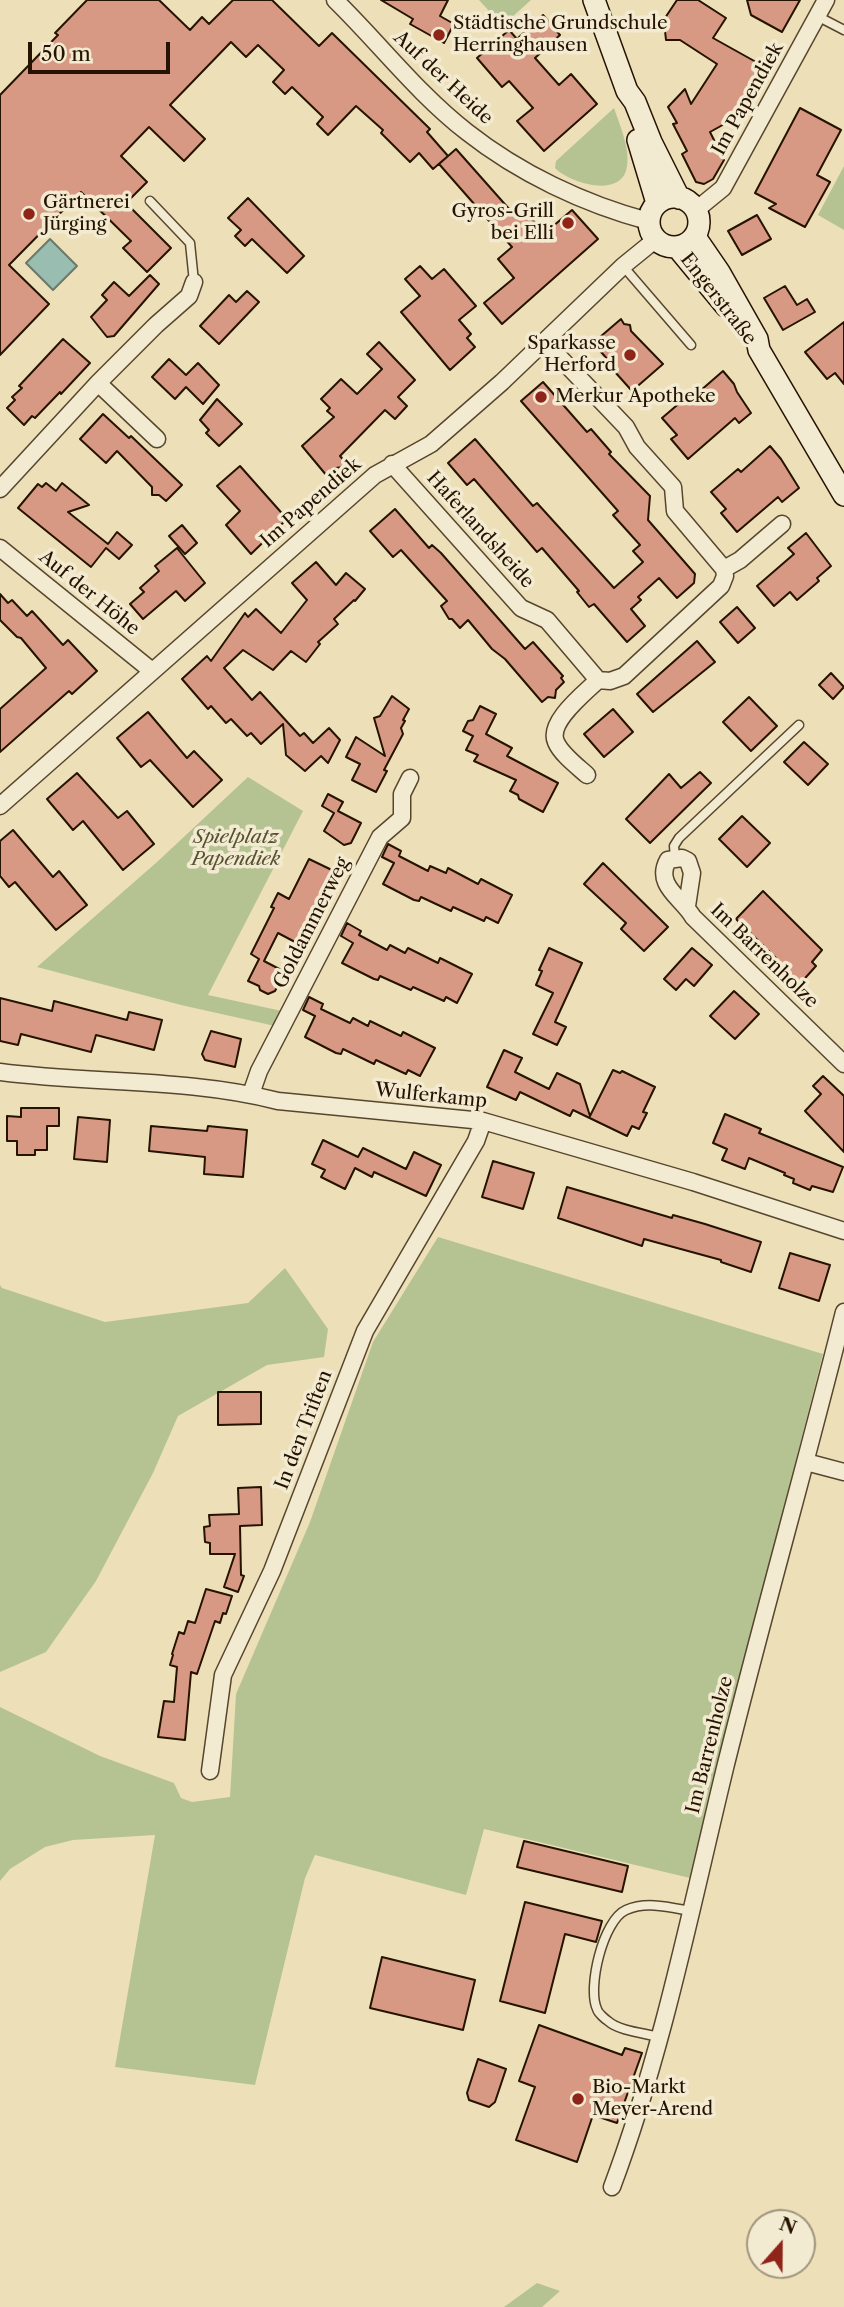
<!DOCTYPE html>
<meta charset="utf-8">
<style>
body{margin:0}
#map{position:relative;width:844px;height:2307px;overflow:hidden;background:#ede0b8;font-family:"Libre Caslon Text",serif}
canvas{display:block}
.north{position:absolute;left:746px;top:2209px;width:70px;height:70px;box-sizing:border-box;background:#f3ebd1;border:2px solid #a1957d;border-radius:50%;rotate:21deg;font-size:19px;font-weight:700;line-height:28px;text-align:center;color:#251300}
.north::after{content:'';display:block;margin:auto;width:24px;height:32px;background:#8f2418;clip-path:polygon(50% 0,100% 100%,50% 72%,0 100%)}
.scale{position:absolute;left:28px;top:42px;width:142px;height:32px;box-sizing:border-box;border:4px solid #251300;border-top:0;padding-left:9px;font-size:21px;line-height:24px;white-space:nowrap;color:#251300;-webkit-text-stroke:5px #f3ebd1;paint-order:stroke}
</style>
<div id="map">
<canvas width="844" height="2307"></canvas>
<div class="north">N</div>
<div class="scale">50 m</div>
</div>
<script>
const g = document.querySelector('canvas').getContext('2d');
g.lineJoin = 'round';
function fillPath(path, color) {
  g.fillStyle = color;
  g.fill(path, 'evenodd');
}
function strokePath(path, color, width, dash) {
  g.strokeStyle = color;
  g.lineWidth = width;
  g.lineCap = dash ? 'butt' : 'round';
  g.setLineDash(dash || []);
  g.stroke(path);
}
function write(font, color, halo, rows, align = 'center') {
  g.font = font + ' "Libre Caslon Text",serif';
  g.lineWidth = 7;
  g.setLineDash([]);
  g.textBaseline = 'middle';
  g.strokeStyle = halo;
  g.fillStyle = color;
  for (const [text, x, y, turn = 0] of rows) {
    g.save();
    g.translate(x, y);
    g.rotate((+turn || 0) * Math.PI / 180);
    g.textAlign = isNaN(turn) ? turn : align;
    if (halo) g.strokeText(text, 0, 0);
    g.fillText(text, 0, 0);
    g.restore();
  }
}
fillPath(new Path2D(`
 M479,0H531L511,18L505,14L495,23L485,13L488,10Z
 M614,108C620,126 632,152 626,171C617,198 568,182 555,168L556,161Z
 M844,166V230L818,215Z
 M248,777L303,811L208,995L282,1011L275,1026L181,1005L37,967L157,862Z
 M438,1237L823,1354L690,1878L484,1829L466,1895L315,1855L305,1878L255,2085L115,2067L155,1835L73,1840L45,1847L10,1869L0,1881V1707L100,1756L174,1783L181,1798L192,1802L230,1797L236,1694L310,1522L373,1342Z
 M285,1268L328,1329L324,1357L267,1365L178,1416L153,1473L96,1581L46,1652L0,1672V1285L2,1288L105,1322L248,1303Z
 M537,2283L560,2291L542,2307H504Z`), '#b5c392');
const water = new Path2D(`
 M50,239L77,266L53,290L26,263Z`);
fillPath(water, '#99bdb0');
strokePath(water, '#6b796a', 2);
const building = new Path2D(`
 M87,0H159L190,30L202,17L209,24L233,0H272L319,46L332,33L430,129L427,132L448,156L433,169L419,153L410,162L381,133L383,130L356,106L328,135L317,124L323,117L292,87L285,94L273,82L284,70L258,45L246,57L231,42L170,105L205,139L184,161L149,127L121,156L147,182L126,203L171,248L147,272L123,248L131,241L81,192L9,265L49,304L0,355V95L58,35L55,33Z
 M381,0H448L440,16L454,24L444,43L410,24L413,19Z
 M677,0H698L726,18L713,38L765,67L744,105L746,112L710,132L724,160L713,179L704,184L696,182L682,154L687,151L673,124L677,123L668,107L685,89L691,104L717,64L680,40H666L665,31L659,27Z
 M747,0H800L782,32L751,15Z
 M543,15L560,35L535,58L559,85L571,74L597,104L544,151L517,121L533,108L509,81L502,87L477,58L509,30L517,39Z
 M800,108L841,130L817,175L830,182L805,227L769,208L776,204L755,193Z
 M456,149L518,219L525,212L545,233L572,210L598,239L502,324L484,303L514,278L498,259L512,247L439,164Z
 M248,198L304,256L287,273L252,239L245,246L235,236L241,230L228,218Z
 M757,215L771,239L742,255L728,231Z
 M420,266L432,279L444,269L476,306L459,320L471,334L467,338L475,347L450,370L401,312L420,296L405,279Z
 M150,275L159,284L114,336L107,337L91,317L107,300L102,295L114,282L129,296Z
 M785,286L797,305L807,299L815,312L783,330L764,298Z
 M247,291L259,302L219,344L200,326L229,295L236,302Z
 M621,319L624,324L630,325L631,331L663,364L632,391L615,372L617,370L593,343Z
 M844,322V384L835,373L827,379L805,352Z
 M63,339L90,363L61,394L60,392L35,418L32,416L24,425L7,408L15,400L12,397L22,388L19,386Z
 M379,342L415,380L398,397L407,406L395,419L385,410L340,456L349,466L336,468L327,476L302,446L334,417L327,411L330,408L321,399L341,379L357,394L382,369L367,354Z
 M169,359L186,375L198,363L219,385L203,404L186,387L175,399L152,377Z
 M723,371L734,384L737,392L751,413L739,423L735,418L688,459L671,439L677,435L662,418L689,395L692,398Z
 M543,382L587,432L591,429L611,452L609,454L650,496L648,520L695,574L694,583L677,598L659,578L638,597L641,600L631,609L645,626L627,642L594,604L589,607L577,592L579,591L542,548L537,552L474,479L467,485L448,463L475,439L533,506L537,503L614,588L643,562L633,551L640,545L613,515L618,511L521,401Z
 M217,399L242,424L219,446L206,433L209,430L200,420Z
 M103,414L129,438L131,436L182,485L166,501L159,495H152V487L117,451L106,463L80,439Z
 M770,446L781,459L799,488L782,502L778,497L737,532L721,513L726,509L711,492L738,469L741,472Z
 M240,466L287,519L251,554L226,525L240,511L217,486Z
 M46,483L56,491L62,483L89,505L68,512L108,544L117,532L132,545L119,559L106,548L91,567L18,508L38,484L42,487Z
 M395,509L429,548L432,545L441,553L525,649L533,642L563,676L561,678L564,682L556,690L555,698L548,697L542,702L505,659L492,649L468,620L460,628L452,619H449L441,606L447,601L401,550L393,557L370,531Z
 M182,525L197,543L185,554L169,536Z
 M806,533L831,566L817,578L819,581L797,600L790,592L774,606L757,586L794,554L788,548Z
 M177,548L205,583L185,601L176,591L143,619L130,604L144,592L140,588L159,571L155,566Z
 M316,562L336,585L346,573L365,589L355,601L354,600L334,619L338,624L318,642L320,644L306,662L291,651L273,670L243,650L224,668L252,700L260,692L300,736L304,733L313,743L329,728L340,740L328,763L321,756L305,771L286,755L283,724L261,744L251,733L247,736L231,719L226,723L211,706L208,709L182,679L207,656L211,661L245,613L248,617L256,609L281,633L307,600L292,583Z
 M0,594L8,603L12,600L27,616L32,611L63,645L68,640L97,671L72,694L69,691L0,752V709L46,668L21,638L17,637L0,620Z
 M737,607L755,628L738,643L720,622Z
 M697,641L715,662L653,712L637,694Z
 M831,673L844,687L833,699L819,685Z
 M392,696L409,709L403,720L405,721L401,728L403,734L384,770L387,771L376,792L352,780L360,764L346,757L356,737L385,756L374,718L380,716Z
 M749,697L777,726L751,751L723,722Z
 M480,706L496,714L486,734L512,748L507,756L558,783L543,812L519,799L518,795L510,791L516,780L474,761L478,755L466,750L473,736L463,731L468,721L473,720Z
 M613,709L633,732L604,757L584,734Z
 M148,712L187,758L194,751L222,780L193,807L150,760L141,767L117,738Z
 M804,742L828,764L808,785L784,762Z
 M700,772L711,783L650,843L626,819L669,774L681,788Z
 M77,773L118,818L127,811L154,844L123,870L83,821L73,830L47,799Z
 M328,794L343,802L338,811L361,823L351,843L344,845L324,831L334,813L322,806Z
 M742,816L770,843L747,867L719,839Z
 M13,830L53,877L59,871L87,905L56,930L15,882L9,887L0,876V841Z
 M388,844L401,851L399,856L428,871L430,866L446,873L448,868L478,884L481,879L512,895L498,923L486,917L484,921L453,907L451,911L421,897L419,901L414,900L383,884L394,863L382,857Z
 M309,859L336,872L301,940L295,942L278,933L264,961L285,972L275,991L268,994L260,990L259,986L248,981L259,959L251,954L274,908L271,907L278,893L289,899Z
 M603,863L668,927L644,951L621,929L626,923L584,884Z
 M763,891L822,950L812,962L816,966L798,986L777,966L780,962L736,919Z
 M347,923L361,931L359,935L387,950L390,945L405,953L408,948L438,963L440,958L472,974L457,1003L446,997L444,1001L413,987L411,990L380,976L378,980L374,979L342,963L353,943L341,936Z
 M549,948L582,963L555,1022L566,1027L557,1045L533,1034L553,993L536,985L542,971L539,970Z
 M692,948L712,965L694,986L686,979L676,990L664,979Z
 M734,991L759,1014L735,1039L710,1016Z
 M309,997L323,1004L321,1009L350,1023L353,1018L368,1026L370,1021L401,1036L403,1032L435,1048L420,1076L408,1070L406,1074L376,1060L374,1064L343,1049L341,1054L336,1053L305,1037L315,1016L303,1010Z
 M0,998L52,1011L54,1001L127,1020L129,1012L162,1020L154,1050L96,1035L91,1052L21,1034L18,1045L0,1041Z
 M211,1031L241,1039L235,1067L205,1060L202,1054Z
 M504,1050L522,1058L515,1072L549,1089L557,1073L580,1084L590,1116L613,1070L620,1073L622,1071L655,1087L643,1112L647,1113L639,1129L632,1126L627,1136L573,1110L570,1116L520,1092L516,1100L487,1087Z
 M823,1076L844,1096V1152L805,1111L821,1094L813,1086Z
 M21,1108H59V1126H47V1150H35V1155H17V1141H7V1116L21,1117Z
 M725,1114L761,1129L759,1133L843,1167L833,1192L812,1186L810,1190L793,1183L794,1179L784,1175L785,1173L749,1158L745,1169L722,1160L727,1149L713,1143Z
 M78,1117L110,1120L107,1162L74,1159Z
 M151,1126L207,1131L208,1126L247,1130L243,1177L204,1174L205,1157L149,1151Z
 M323,1140L358,1157L363,1148L406,1169L414,1152L441,1165L426,1196L374,1172L372,1177L355,1168L345,1189L321,1177L325,1170L312,1164Z
 M493,1161L534,1173L523,1209L482,1197Z
 M567,1187L672,1218L673,1215L705,1224L761,1242L751,1272L721,1262V1260L644,1239L642,1246L558,1218Z
 M790,1253L830,1265L819,1301L779,1288Z
 M218,1392H261V1424L218,1425Z
 M261,1487L262,1525L240,1526L241,1575L244,1576L238,1592L224,1587L235,1554H210V1543L205,1542L204,1527L210,1526L209,1515L239,1514L238,1488Z
 M206,1589L232,1596L226,1614L223,1613L220,1623L215,1621L197,1674L191,1672L185,1740L158,1737L164,1701L174,1702L177,1667L170,1665L173,1655L172,1654L179,1632L184,1634L188,1621L195,1623Z
 M524,1841L628,1866L622,1892L517,1867Z
 M525,1902L602,1921L596,1942L565,1934L545,2013L500,2001Z
 M382,1957L475,1980L463,2030L370,2008Z
 M539,2025L622,2055L625,2048L642,2053L617,2123L593,2115L577,2162L516,2140L535,2087L519,2081Z
 M478,2059L506,2069L495,2102L489,2107L469,2100L467,2093Z`);
fillPath(building, '#d79884');
strokePath(building, '#251300', 2);
const lane = new Path2D(`
 M817,16L844,30
 M150,201L190,243L194,282
 M623,266L691,345
 M675,858L674,846L679,838L799,725
 M659,2037C644,2033 619,2031 608,2021C605,2019 598,2013 597,2009C587,1988 603,1920 626,1910C646,1901 669,1907 690,1911`);
const street = new Path2D(`
 M335,0C379,43 418,94 467,132C519,173 584,204 648,221
 M696,210L723,188L826,0
 M98,383L157,439
 M392,464L521,608L547,620L598,680L610,681L624,676L721,586L725,576L724,569L675,511L673,487L637,447L626,427L544,341
 M0,489L98,383L156,325L189,296L194,282
 M0,548L152,671
 M724,569L740,560L782,524
 M587,775C577,766 561,754 556,742C547,722 585,693 598,680
 M0,806L375,475L431,444L502,382L623,266L655,240
 M687,906L692,873L688,861L682,858L668,860C654,885 682,898 693,917L844,1064
 M0,1072C92,1084 188,1078 278,1101L483,1121L693,1182L844,1231
 M251,1094L259,1071L380,837L402,818V794L410,778
 M806,1462L844,1472
 M210,1771L223,1675L272,1571L365,1331L476,1141L483,1121
 M612,2187C663,2051 691,1908 725,1768C763,1615 806,1464 844,1312`);
const secondary = new Path2D(`
 M594,0L627,91L635,102L651,142L679,198
 M638,140L657,203
 M649 222a25 25 0 1 1 50 0a25 25 0 1 1-50 0Z
 M695,237L719,272L757,339L759,350L844,495
 M678,248L726,306`);
strokePath(lane, '#57462e', 11);
strokePath(street, '#57462e', 19);
strokePath(secondary, '#251300', 24);
strokePath(lane, '#f3ebd1', 8);
strokePath(street, '#f3ebd1', 16);
strokePath(secondary, '#f3ebd1', 21);
for (const [x, y, r, color] of [
 [439,35,7,"#8f2418"],
 [29,214,7,"#8f2418"],
 [568,223,7,"#8f2418"],
 [630,355,7,"#8f2418"],
 [541,397,7,"#8f2418"],
 [578,2099,7,"#8f2418"]
]) {
  const dot = new Path2D();
  dot.arc(x, y, r, 0, 2 * Math.PI);
  g.fillStyle = color;
  g.fill(dot);
  strokePath(dot, '#f3ebd1', 2.5);
}
write('19px', '#251300', '#f3ebd1', [
 ["Städtische Grundschule",453,24],
 ["Herringhausen",453,46],
 ["Gärtnerei",43,203],
 ["Jürging",43,225],
 ["Gyros-Grill",554,212,"right"],
 ["bei Elli",554,234,"right"],
 ["Sparkasse",616,344,"right"],
 ["Herford",616,366,"right"],
 ["Merkur Apotheke",555,397],
 ["Bio-Markt",592,2088],
 ["Meyer-Arend",592,2110]
], 'left');
write('19px', '#251300', '#f3ebd1', [
 ["Auf der Heide",443,78,43],
 ["Im Papendiek",748,99,-61],
 ["Engerstraße",718,299,52],
 ["Im Papendiek",311,503,-41],
 ["Haferlandsheide",480,530,48],
 ["Auf der Höhe",89,593,39],
 ["Goldammerweg",312,923,-63],
 ["Im Barrenholze",764,956,44],
 ["Wulferkamp",431,1096,6],
 ["In den Triften",304,1430,-69],
 ["Im Barrenholze",710,1745,-76]
]);
write('italic 19px', '#575133', '#f3ebd1', [
 ["Spielplatz",236,838],
 ["Papendiek",236,860]
]);
</script>
